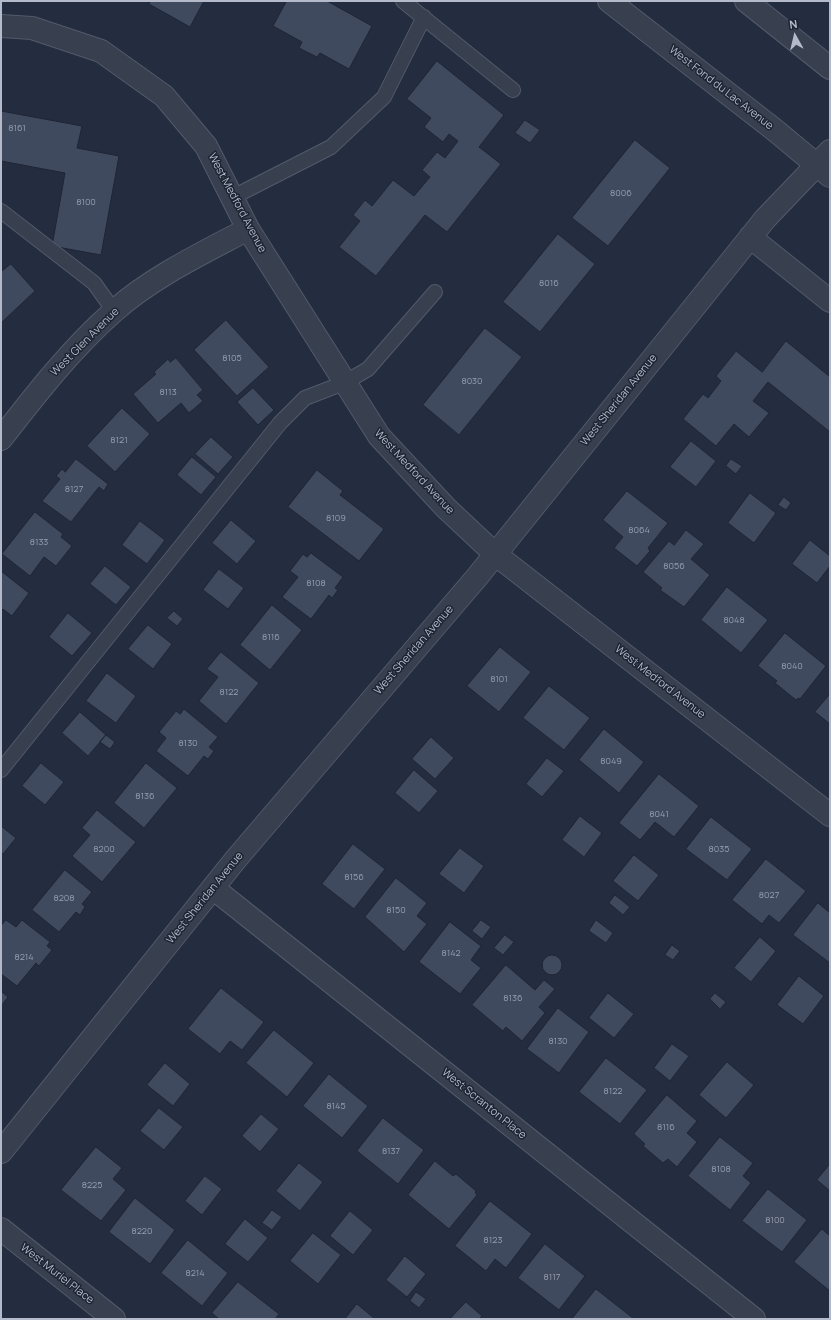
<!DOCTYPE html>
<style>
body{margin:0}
#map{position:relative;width:831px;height:1320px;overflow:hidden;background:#242c3f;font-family:Manrope,sans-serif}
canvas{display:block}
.frame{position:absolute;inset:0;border:2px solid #b4baca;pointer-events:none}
.north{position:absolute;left:775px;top:16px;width:40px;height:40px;-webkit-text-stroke:3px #1d2434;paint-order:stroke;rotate:352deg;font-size:11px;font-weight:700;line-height:16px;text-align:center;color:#b4baca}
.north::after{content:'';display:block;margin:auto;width:14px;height:18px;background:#b4baca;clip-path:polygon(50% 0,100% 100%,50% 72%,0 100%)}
</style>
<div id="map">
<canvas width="831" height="1320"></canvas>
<div class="frame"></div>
<div class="north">N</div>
</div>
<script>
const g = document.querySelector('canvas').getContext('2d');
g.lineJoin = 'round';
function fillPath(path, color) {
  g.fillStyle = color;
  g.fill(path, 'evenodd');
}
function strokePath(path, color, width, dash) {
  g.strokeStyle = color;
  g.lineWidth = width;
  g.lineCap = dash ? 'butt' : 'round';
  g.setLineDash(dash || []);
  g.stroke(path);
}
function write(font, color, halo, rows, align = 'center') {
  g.font = font + ' Manrope,sans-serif';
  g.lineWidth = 3;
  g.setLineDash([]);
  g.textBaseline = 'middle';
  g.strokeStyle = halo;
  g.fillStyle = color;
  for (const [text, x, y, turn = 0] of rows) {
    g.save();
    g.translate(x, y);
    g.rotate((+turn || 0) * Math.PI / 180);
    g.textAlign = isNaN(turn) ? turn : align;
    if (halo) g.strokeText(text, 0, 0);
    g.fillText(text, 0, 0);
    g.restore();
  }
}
const building = new Path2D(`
 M151,1H204L190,27L149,4Z
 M284,1H327L372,26L349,69L320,53L317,57L299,48L302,42L273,26L286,2Z
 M437,61L504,115L479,147L501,164L447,232L425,215L376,276L339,247L360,221L353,215L365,200L372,206L393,180L414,196L430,177L422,170L437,152L445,158L458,141L449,134L443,142L424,127L431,118L407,99Z
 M1,111L82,126L77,148L119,156L101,255L52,246L65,173L1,161Z
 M525,120L540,130L530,143L515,133Z
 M635,140L670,168L608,246L572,218Z
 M558,234L595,264L540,332L503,302Z
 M11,264L35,291L1,323V272Z
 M226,320L269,367L237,396L194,350Z
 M485,328L522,357L459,435L423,405Z
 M786,341L830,377V432L768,382L753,401L769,413L749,437L734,424L716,446L683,419L703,394L708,398L721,381L716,376L736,351L762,372Z
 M176,358L203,390L197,395L203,401L189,413L181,403L158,423L133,394L156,374L154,372L168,359L170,362Z
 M253,388L274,410L258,425L237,402Z
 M122,408L150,434L115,472L87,446Z
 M211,437L233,457L218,474L195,454Z
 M691,441L716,461L696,487L670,467Z
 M192,457L216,477L201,495L177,475Z
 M76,459L108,484L104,491L99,487L71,522L42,501L60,479L56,476L62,469L65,472Z
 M731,459L742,466L736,474L726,466Z
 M317,470L343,491L340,495L384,529L359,561L288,507Z
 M627,491L668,523L648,548L650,551L637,566L614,548L623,537L603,520Z
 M750,493L776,513L754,543L728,523Z
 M784,497L791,503L786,510L778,505Z
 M35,512L63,534L61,537L72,546L56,566L44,557L30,576L2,554Z
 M231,520L256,541L237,564L212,543Z
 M140,521L165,540L147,564L122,545Z
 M686,530L704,544L691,559L710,575L684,607L660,590L662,588L643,572L669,541L674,545Z
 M810,540L830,556V566L817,583L792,564Z
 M311,553L343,577L335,588L338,590L332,598L329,595L311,619L282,597L298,577L290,571L303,554L307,557Z
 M105,566L131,587L116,605L90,584Z
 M219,569L244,588L228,609L203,590Z
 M1,571L29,593L12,616L3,609L1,612Z
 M727,587L768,620L741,653L701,620Z
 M272,605L302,630L270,670L240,645Z
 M174,611L183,619L177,626L167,618Z
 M68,613L92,633L72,656L49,637Z
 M148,625L172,644L153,669L128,649Z
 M785,633L826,666L800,699L798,698L796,700L775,683L777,681L758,666Z
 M500,647L531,672L499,712L467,686Z
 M221,652L259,683L226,724L199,701L218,677L207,669Z
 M107,673L136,696L116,723L86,701Z
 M549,686L590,718L564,750L523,718Z
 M830,694V724L815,712Z
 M184,709L218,737L209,747L214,751L208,759L204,756L188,776L156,751L166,738L159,732L176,711L180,714Z
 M80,712L106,735L88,756L62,733Z
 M604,729L644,762L619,793L579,760Z
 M106,735L115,742L110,749L100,742Z
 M431,737L454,758L435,779L412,759Z
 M547,758L564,771L542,797L526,784Z
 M41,763L64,782L45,805L22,786Z
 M146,763L177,788L144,828L114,803Z
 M414,770L438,791L419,813L395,793Z
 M659,774L699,806L674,837L655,822L640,840L619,823Z
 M97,810L136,842L102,882L72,856L90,835L82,828Z
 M580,816L602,833L584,857L562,840Z
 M711,817L752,849L727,880L686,849Z
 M1,826L16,838L3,854L1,852Z
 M353,844L385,869L354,909L322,884Z
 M460,848L484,866L464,893L439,874Z
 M634,855L659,875L638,901L613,881Z
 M766,859L806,891L779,923L769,915L762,924L732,900Z
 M65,870L92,892L82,904L85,907L80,915L76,912L59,932L32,910Z
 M396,878L427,903L417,916L427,924L404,952L365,917Z
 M615,895L630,907L623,915L609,903Z
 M818,903L830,913V963L793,935Z
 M6,920L16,927L22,920L50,942L47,946L52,950L39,966L36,963L17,986L1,974V926Z
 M481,920L491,927L482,939L472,931Z
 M596,920L613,933L606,943L589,931Z
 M450,922L481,946L471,960L481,968L460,994L419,962Z
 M505,935L514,942L503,955L494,948Z
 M760,937L776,951L751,982L734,968Z
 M672,945L680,951L673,960L665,955Z
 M542 965a10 10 0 1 1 20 0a10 10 0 1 1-20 0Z
 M506,965L535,990L544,980L555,989L539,1007L545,1013L522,1041L506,1027L503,1031L472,1005Z
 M799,976L824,996L803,1024L777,1005Z
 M221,988L264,1022L242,1050L230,1041L220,1054L188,1029Z
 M1,991L8,997L1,1006Z
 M608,993L634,1014L614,1038L589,1018Z
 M715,993L726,1002L720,1009L710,999Z
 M558,1008L589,1032L559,1073L527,1049Z
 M274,1030L314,1063L287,1097L246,1063Z
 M672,1044L689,1056L670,1081L654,1068Z
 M606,1058L647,1090L620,1124L579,1092Z
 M727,1062L754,1085L726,1118L699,1095Z
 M165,1063L190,1084L173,1106L147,1085Z
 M329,1074L368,1106L342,1138L303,1106Z
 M667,1095L697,1121L687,1133L697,1142L677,1167L668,1159L663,1163L643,1146L645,1144L634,1134Z
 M159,1108L183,1127L164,1150L140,1131Z
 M261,1114L279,1129L260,1152L242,1136Z
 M383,1118L424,1150L398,1184L357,1151Z
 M720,1137L753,1163L743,1176L751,1183L730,1210L688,1176Z
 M96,1147L122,1168L113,1179L126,1190L101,1221L61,1190Z
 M435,1161L453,1176L456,1174L476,1191L475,1192L477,1195L449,1229L408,1195Z
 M299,1163L323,1182L300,1211L276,1191Z
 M830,1164V1191L817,1180Z
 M205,1176L222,1189L202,1215L185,1201Z
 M768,1189L807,1220L782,1252L742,1221Z
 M135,1198L175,1230L150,1264L109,1232Z
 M490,1201L532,1234L506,1268L495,1259L486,1271L455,1246Z
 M272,1210L282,1217L272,1230L262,1223Z
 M350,1211L373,1230L353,1255L330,1236Z
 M245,1219L268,1238L248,1262L225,1244Z
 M822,1229L830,1236V1291L794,1262Z
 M313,1233L341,1255L318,1284L290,1261Z
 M188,1240L228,1273L202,1306L161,1273Z
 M545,1244L585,1276L559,1310L518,1278Z
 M405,1256L426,1274L407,1297L386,1280Z
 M238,1282L279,1314L275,1319H219L212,1313Z
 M596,1289L634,1319H572Z
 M416,1292L426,1299L419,1308L410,1301Z
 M466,1302L482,1316L479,1319H450Z
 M357,1304L375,1319H345Z`);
fillPath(building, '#3f4a5f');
strokePath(building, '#1f2636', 1);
const service = new Path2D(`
 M403,1L513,90
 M233,197L331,147L384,97L424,17
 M1,211L94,283L114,311
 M1,770L280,423L305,398L344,383L368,369L435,292`);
const minor = new Path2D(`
 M746,1L830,68
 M1,26L32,28L101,51L164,96L206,146L248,229L379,436L446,508L495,554L830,815
 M750,237L830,301
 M1,439C36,394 71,349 114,311C152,277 203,253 248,229
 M213,888L754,1319
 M1,1152L236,859L477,577L765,219L830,151
 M1,1229L114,1319`);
const tertiary = new Path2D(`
 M609,1L776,131L830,176`);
strokePath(service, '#535a6a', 16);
strokePath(minor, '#535a6a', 24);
strokePath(tertiary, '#535a6a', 24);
strokePath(service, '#383f4f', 14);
strokePath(minor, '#383f4f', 22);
strokePath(tertiary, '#383f4f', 22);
write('9px', '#979eaf', null, [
 ["8161",17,128],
 ["8006",621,193],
 ["8100",86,202],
 ["8016",549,283],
 ["8105",232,358],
 ["8030",472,381],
 ["8113",168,392],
 ["8121",119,440],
 ["8127",74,489],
 ["8109",336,518],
 ["8064",639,530],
 ["8133",39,542],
 ["8056",674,566],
 ["8108",316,583],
 ["8048",734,620],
 ["8116",271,637],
 ["8040",792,666],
 ["8101",499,679],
 ["8122",229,692],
 ["8130",188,743],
 ["8049",611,761],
 ["8136",145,796],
 ["8041",659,814],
 ["8200",104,849],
 ["8035",719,849],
 ["8156",354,877],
 ["8027",769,895],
 ["8208",64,898],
 ["8150",396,910],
 ["8142",451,953],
 ["8214",24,957],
 ["8136",513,998],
 ["8130",558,1041],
 ["8122",613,1091],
 ["8145",336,1106],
 ["8116",666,1127],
 ["8137",391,1151],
 ["8108",721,1169],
 ["8225",92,1185],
 ["8100",775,1220],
 ["8220",142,1231],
 ["8123",493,1240],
 ["8214",195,1273],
 ["8117",552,1277]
]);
write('11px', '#b4baca', '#1d2434', [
 ["West Fond du Lac Avenue",721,88,38],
 ["West Medford Avenue",237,203,62],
 ["West Glen Avenue",85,342,-45],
 ["West Sheridan Avenue",619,400,-51],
 ["West Medford Avenue",414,472,47],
 ["West Sheridan Avenue",414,650,-49],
 ["West Medford Avenue",660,682,38],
 ["West Sheridan Avenue",205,898,-51],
 ["West Scranton Place",484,1104,39],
 ["West Muriel Place",57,1274,38]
]);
</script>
